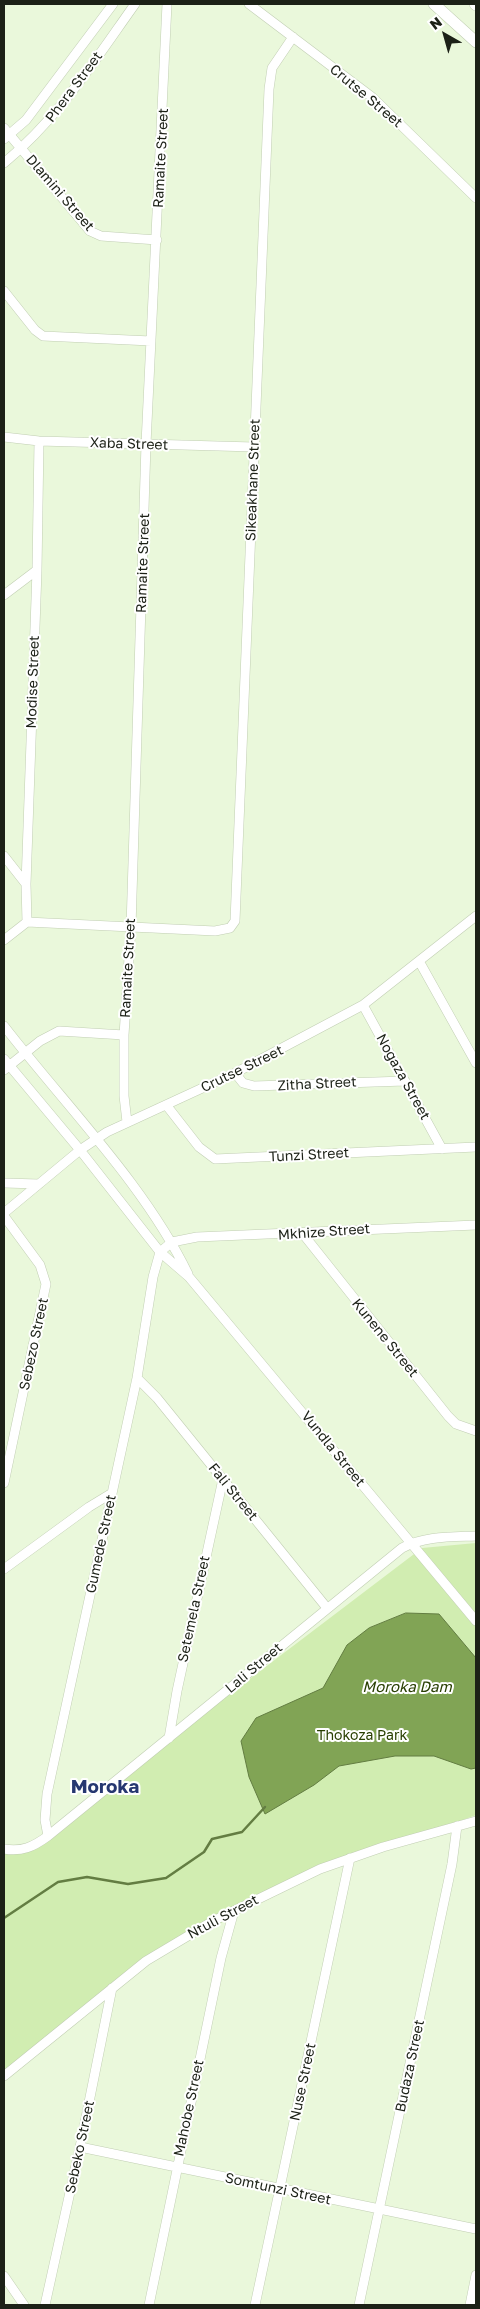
<!DOCTYPE html>
<style>
body{margin:0}
#map{position:relative;width:480px;height:2309px;overflow:hidden;background:#eaf8db;font-family:"Golos Text",sans-serif}
canvas{display:block}
.frame{position:absolute;inset:0;border:5px solid #1c2117;pointer-events:none}
.north{position:absolute;left:420px;top:10px;width:50px;height:50px;-webkit-text-stroke:4px #fff;paint-order:stroke;rotate:322deg;font-size:14px;font-weight:700;line-height:20px;text-align:center;color:#1c2117}
.north::after{content:'';display:block;margin:auto;width:18px;height:22px;background:#1c2117;clip-path:polygon(50% 0,100% 100%,50% 72%,0 100%)}
</style>
<div id="map">
<canvas width="480" height="2309"></canvas>
<div class="frame"></div>
<div class="north">N</div>
</div>
<script>
const g = document.querySelector('canvas').getContext('2d');
g.lineJoin = 'round';
function fillPath(path, color) {
  g.fillStyle = color;
  g.fill(path, 'evenodd');
}
function strokePath(path, color, width, dash) {
  g.strokeStyle = color;
  g.lineWidth = width;
  g.lineCap = dash ? 'butt' : 'round';
  g.setLineDash(dash || []);
  g.stroke(path);
}
function write(font, color, halo, rows, align = 'center') {
  g.font = font + ' "Golos Text",sans-serif';
  g.lineWidth = 4;
  g.setLineDash([]);
  g.textBaseline = 'middle';
  g.strokeStyle = halo;
  g.fillStyle = color;
  for (const [text, x, y, turn = 0] of rows) {
    g.save();
    g.translate(x, y);
    g.rotate((+turn || 0) * Math.PI / 180);
    g.textAlign = isNaN(turn) ? turn : align;
    if (halo) g.strokeText(text, 0, 0);
    g.fillText(text, 0, 0);
    g.restore();
  }
}
fillPath(new Path2D(`
 M476,1543V1815L393,1846L341,1862L264,1899L151,1962L4,2078V1850L22,1852L422,1548Z`), '#d1edb1');
const water = new Path2D(`
 M406,1613L439,1614L476,1658V1768L471,1769L434,1756H395L339,1766L314,1785L265,1814L249,1777L241,1741L256,1718L323,1688L347,1645L369,1628Z`);
fillPath(water, '#81a455');
strokePath(water, '#637d42', 1);
strokePath(new Path2D(`
 M4,1918L58,1882L87,1877L128,1884L166,1878L204,1852L212,1839L242,1832L265,1807`), '#637d42', 2.5);
const minor = new Path2D(`
 M249,4L372,97L476,198
 M4,128L90,231L101,236L157,240
 M4,139L26,120L113,4
 M4,163C58,119 95,60 135,4
 M4,291L35,330L43,336L151,341
 M4,437L39,441L254,447
 M4,595L37,570
 M4,856L26,884
 M27,922L26,884L37,570L39,441
 M4,940L27,922L215,931L230,928L235,921L269,89L272,68L293,37
 M419,961L476,1063
 M363,1005L442,1149
 M4,1026C65,1105 145,1185 188,1274
 M4,1059L80,1150L160,1252L189,1277L476,1621
 M4,1070L40,1041L59,1031L124,1035
 M235,1073L243,1083L254,1086L405,1081
 M167,1106L199,1147L215,1159L476,1147
 M127,1122L124,1096V1035L131,927L146,444L167,4
 M4,1183L39,1184
 M4,1213L80,1150L107,1132L235,1073L363,1005L476,916
 M4,1216L40,1265L46,1284L4,1483
 M303,1234L448,1416L456,1424L476,1431
 M160,1252L172,1242L197,1237L476,1225
 M137,1378L157,1398L327,1608
 M4,1569L89,1507L112,1493
 M169,1738L177,1691L223,1479
 M48,1836L45,1820L47,1794L137,1378L153,1277L160,1252
 M4,1849C22,1852 33,1847 48,1836L402,1548C424,1536 451,1537 476,1536
 M4,2076L146,1961L213,1921L320,1869L383,1847L476,1821
 M80,2147L476,2229
 M4,2276L24,2305
 M45,2305L80,2147L112,1988
 M149,2305L221,1958L234,1911
 M255,2305L350,1858
 M359,2305L452,1864L457,1826
 M470,2305L476,2275`);
const major = new Path2D(`
 M434,4L476,42
 M475,4L476,5`);
strokePath(minor, '#c1ceb3', 10);
strokePath(major, '#c1ceb3', 12);
strokePath(minor, '#fff', 9);
strokePath(major, '#fff', 11);
write('14px', '#1c2117', '#fff', [
 ["Phera Street",74,87,-53],
 ["Crutse Street",366,96,40],
 ["Ramaite Street",161,158,-87],
 ["Dlamini Street",60,193,49],
 ["Xaba Street",129,444,2],
 ["Sikeakhane Street",253,480,-88],
 ["Ramaite Street",143,563,-88],
 ["Modise Street",33,682,-88],
 ["Ramaite Street",128,968,-87],
 ["Crutse Street",242,1069,-26],
 ["Nogaza Street",403,1077,61],
 ["Zitha Street",317,1084,-3],
 ["Tunzi Street",309,1155,-3],
 ["Mkhize Street",324,1232,-4],
 ["Kunene Street",385,1338,51],
 ["Sebezo Street",34,1344,-78],
 ["Vundla Street",333,1449,51],
 ["Fali Street",233,1492,51],
 ["Gumede Street",101,1544,-78],
 ["Setemela Street",194,1609,-78],
 ["Lali Street",254,1668,-40],
 ["Ntuli Street",223,1917,-28],
 ["Budaza Street",410,2066,-78],
 ["Nuse Street",303,2082,-78],
 ["Mahobe Street",189,2108,-78],
 ["Sebeko Street",80,2147,-78],
 ["Somtunzi Street",278,2189,12]
]);
write('14px', '#293f02', '#fff', [
 ["Thokoza Park",362,1736]
]);
write('italic 15px', '#293f03', '#fff', [
 ["Moroka Dam",407,1687]
]);
write('bold 19px', '#263770', '#fff', [
 ["Moroka",105,1787]
]);
</script>
